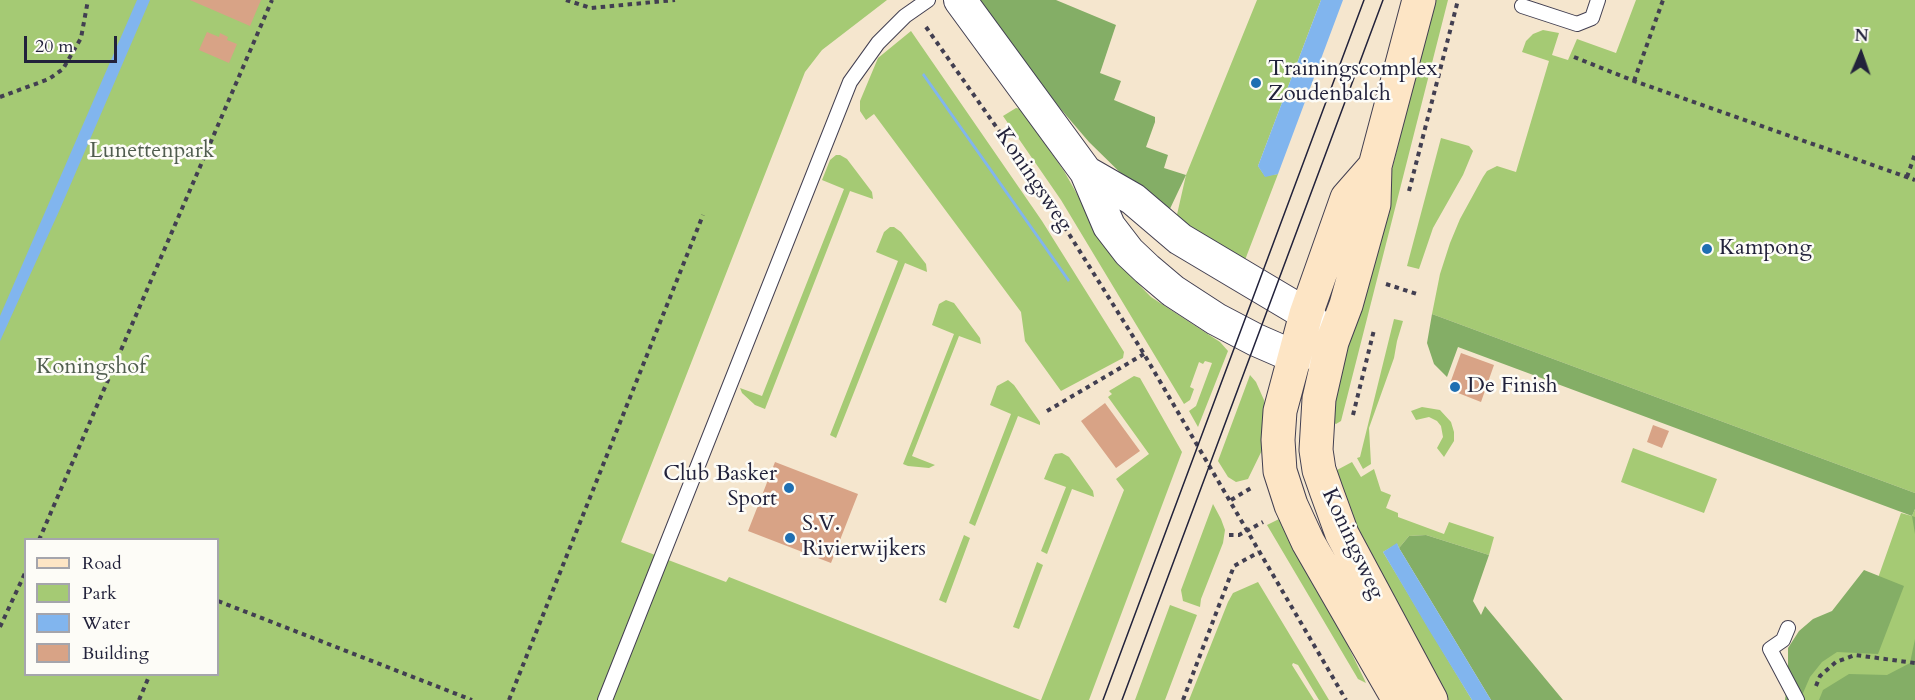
<!DOCTYPE html>
<html>
<head>
<meta charset="utf-8">
<style>
	body { margin:0 }
	#map { position:relative; width:1915px; height:700px; overflow:hidden; background:#f5e6ce; font-family:Cardo,serif }
	canvas { display:block }
	.legend { position:absolute; left:24px; top:538px; width:195px; height:138px; box-sizing:border-box; background:#fdfcf7; border:2px solid #a5a5ac; margin:0; padding:8px 10px; list-style:none; font-size:18px; color:#22223b }
	.legend li { display:flex; align-items:center; gap:12px; height:30px }
	.legend b { width:30px; border:2px solid #a5a5ac }
	.north { position:absolute; left:1831px; top:24px; width:60px; height:60px; -webkit-text-stroke:4px #fdfcf7; paint-order:stroke; rotate:2deg; font-size:16px; font-weight:700; line-height:24px; text-align:center; color:#22223b }
	.north::after { content:''; display:block; margin:auto; width:21px; height:27px; background:#22223b; clip-path:polygon(50% 0,100% 100%,50% 72%,0 100%) }
	.scale { position:absolute; left:24px; top:36px; width:93px; height:27px; box-sizing:border-box; border:3px solid #22223b; border-top:0; padding-left:8px; font-size:18px; line-height:21px; white-space:nowrap; color:#22223b; -webkit-text-stroke:4px #fdfcf7; paint-order:stroke }
</style>
</head>
<body>
<div id="map">
<canvas width="1915" height="700"></canvas>
<ul class="legend">
<li><b style="height:8px;background:#fde5c5"></b>Road</li>
<li><b style="height:16px;background:#a5ca74"></b>Park</li>
<li><b style="height:16px;background:#81b5ee"></b>Water</li>
<li><b style="height:16px;background:#d8a386"></b>Building</li>
</ul>
<div class="north">N</div>
<div class="scale">20 m</div>
</div>
<script>
const c = document.querySelector('canvas').getContext('2d');
c.lineJoin = 'round';
function fill(path, color) { c.fillStyle = color; c.fill(path, 'evenodd'); }
const shape = rows => new Path2D(rows.map(r => 'M' + r).join(''));
function strokePath(path, color, width, dash) { c.strokeStyle = color; c.lineWidth = width; c.lineCap = dash ? 'butt' : 'round'; c.setLineDash(dash || []); c.stroke(path); }
function label(font, color, halo, rows, align = 'center') {
  c.font = font + ' Cardo,serif'; c.lineWidth = 5; c.setLineDash([]); c.textBaseline = 'middle'; c.strokeStyle = halo; c.fillStyle = color; for (const [text, x, y, turn = 0] of rows) {
    c.save(); c.translate(x, y); c.rotate((+turn || 0) * Math.PI / 180); c.textAlign = isNaN(turn) ? turn : align; if (halo) c.strokeText(text, 0, 0); c.fillText(text, 0, 0); c.restore();
  }
}
fill(shape([
	[0,0,887,0,822,50,805,72,621,542,726,582,729,577,1040,700,0,700],
	[26,540,218,540,218,674,26,674],
	[1257,0,1321,0,1258,166,1265,176,1278,174,1245,260,1176,219,1186,175],
	[1435,0,1448,0,1341,421,1336,424,1334,423,1333,402],
	[1636,0,1915,0,1915,493,1432,314,1440,274,1450,243,1460,219,1483,177,1487,171,1497,166,1516,172,1549,61,1522,52,1526,41,1533,34,1543,30,1559,33,1552,55,1568,60,1577,39,1616,53],
	[911,31,1042,221,1124,352,1123,358,1061,391,1025,341,1021,312,874,114,866,120,860,111,860,101,878,58],
	[1016,108,1021,109,1064,171,1113,258,1151,297,1220,342,1228,351,1198,427,1189,411,1196,406,1212,363,1205,361,1203,364,1199,362,1190,387,1194,389,1190,400,1184,404,1061,200,1003,116],
	[1441,138,1469,146,1473,151,1463,175,1433,228,1419,269,1407,266],
	[836,155,840,155,847,159,872,192,873,199,850,191,765,409,755,405,742,393,740,388,762,396,844,189,822,180,830,160],
	[890,227,894,227,901,232,926,264,927,272,905,263,836,438,830,435,898,261,876,252,884,232],
	[946,300,954,303,980,338,981,344,959,336,912,456,935,465,929,468,908,466,903,464,954,334,932,325,939,304],
	[1394,319,1403,321,1397,341,1394,358,1369,428,1371,464,1363,469,1357,458,1360,457],
	[1250,375,1256,382,1264,400,1267,440,1248,479,1236,482,1228,477,1218,461],
	[1134,376,1140,378,1182,452,1089,700,1041,700,1124,490,1116,479,1149,454,1108,397,1112,394,1109,391],
	[1008,380,1014,385,1040,422,1040,425,1018,416,975,526,969,523,1011,414,990,405,997,386],
	[1422,407,1440,410,1451,422,1454,432,1454,441,1444,457,1437,448,1443,437,1441,426,1437,421,1429,417,1416,420,1411,411],
	[1633,448,1717,479,1704,513,1621,482],
	[1062,453,1069,457,1093,491,1094,497,1072,489,1047,554,1041,551,1066,487,1044,479,1053,457,1055,454],
	[1352,462,1361,477,1374,469,1381,491,1391,495,1386,508,1398,513,1398,517,1444,534,1449,522,1494,537,1489,555,1426,535,1409,536,1399,548,1397,544,1383,552,1472,700,1448,700,1348,514,1337,470],
	[1213,504,1221,519,1225,530,1223,543,1201,599,1200,607,1183,601,1181,590],
	[1915,509,1915,700,1795,700,1821,654,1856,640,1901,513,1912,516],
	[1285,516,1366,683,1358,679,1267,525],
	[964,535,970,538,946,603,939,600],
	[1037,562,1043,565,1019,629,1013,627],
	[1258,582,1302,655,1329,700,1319,700,1298,665,1293,663,1292,665,1314,700,1189,700,1228,602,1233,593],
	[1170,605,1197,615,1165,700,1135,700]
]), '#a5ca74');
fill(shape([
	[978,0,1056,0,1116,25,1100,73,1121,81,1114,100,1155,117,1155,122,1146,147,1168,155,1164,168,1186,175,1168,213,1140,192,1089,142,1059,107],
	[1432,314,1915,493,1915,509,1912,516,1915,517,1915,534,1912,516,1458,347,1447,377,1434,364,1427,343],
	[1426,535,1489,555,1473,601,1481,615,1485,606,1563,700,1491,700,1399,548,1409,536],
	[1864,570,1904,586,1878,654,1837,652,1822,662,1810,677,1800,700,1785,700,1788,677,1788,648,1799,631,1813,619,1832,611],
	[1915,639,1915,700,1819,700,1823,690,1849,674,1887,675,1910,663]
]), '#84ae66');
fill(shape([
	[137,0,150,0,60,209,0,341,0,316],
	[1321,0,1343,0,1278,174,1265,177,1258,166],
	[924,73,1070,280,1068,282,922,75],
	[1397,543,1399,548,1491,700,1472,700,1429,630,1383,552]
]), '#81b5ee');
fill(shape([
	[190,0,261,0,250,26],
	[207,32,219,37,220,33,228,37,227,40,237,44,229,63,199,50],
	[1461,353,1494,365,1481,402,1448,389],
	[1105,403,1140,451,1116,468,1081,421],
	[1653,425,1669,431,1662,448,1647,442],
	[775,462,858,494,831,563,748,531]
]), '#d8a386');
const service = shape([
	[1522,6,1577,24,1592,18,1598,0],
	[1788,628,1783,640,1770,649,1797,700],
	[605,700,850,82,878,43,905,16,928,0]
]);
const tertiary = shape([
	[960,0,1086,172,1109,226,1129,252,1147,269,1173,291,1216,319,1256,340,1295,357,1332,342,1306,314,1180,239,1133,199,1086,172]
]);
const secondary = shape([
	[1419,0,1375,166,1374,204,1346,305,1332,342,1319,399,1316,450,1319,470,1326,490,1342,534,1431,700],
	[1375,166,1347,198,1306,314,1280,411,1278,440,1280,471,1291,505,1308,542,1399,700]
]);
strokePath(service, '#423f51', 16);
strokePath(tertiary, '#423f51', 34);
strokePath(secondary, '#423f51', 35);
strokePath(shape([
	[566,0,591,8,675,0],
	[926,27,1049,202,1144,354,1346,700],
	[1574,57,1634,81,1915,180],
	[1634,81,1663,0],
	[0,97,49,79,63,69,81,38,88,0],
	[1907,177,1915,154],
	[1409,191,1458,0],
	[1386,284,1420,295],
	[1047,411,1144,354],
	[1353,415,1374,330],
	[1231,500,1251,488],
	[1229,535,1239,535,1263,522],
	[39,540,272,0],
	[218,601,472,700],
	[0,627,26,571],
	[1816,686,1820,676,1836,662,1855,655,1915,663],
	[139,700,150,674],
	[509,700,703,215],
	[1183,700,1234,566,1259,552]
]), '#423f51', 4, [4.5, 4.5]);
strokePath(service, '#fff', 14);
strokePath(tertiary, '#fff', 32);
strokePath(secondary, '#fde5c5', 33);
strokePath(shape([
	[1103,700,1364,0],
	[1122,700,1383,0]
]), '#22223b', 1.5);
for (const [x, y, r, color] of [
	[1256,83,6,"#1f6fb2"],
	[1707,249,6,"#1f6fb2"],
	[1455,387,6,"#1f6fb2"],
	[789,488,6,"#1f6fb2"],
	[790,538,6,"#1f6fb2"]
]) { const dot = new Path2D(); dot.arc(x, y, r, 0, 2 * Math.PI); c.fillStyle = color; c.fill(dot); strokePath(dot, '#fdfcf7', 2); }
label('22px', '#22223b', '#fdfcf7', [
	["Trainingscomplex",1268,70],
	["Zoudenbalch",1268,95],
	["Kampong",1719,249],
	["De Finish",1467,387],
	["Club Basker",777,475,"right"],
	["Sport",777,500,"right"],
	["S.V.",802,525],
	["Rivierwijkers",802,550]
], 'left');
label('22px', '#505d4f', '#fdfcf7', [
	["Lunettenpark",152,152],
	["Koningshof",91,368]
]);
label('22px', '#22223b', '#fdfcf7', [
	["Koningsweg",1033,180,56],
	["Koningsweg",1352,544,65]
]);
</script>
</body>
</html>
